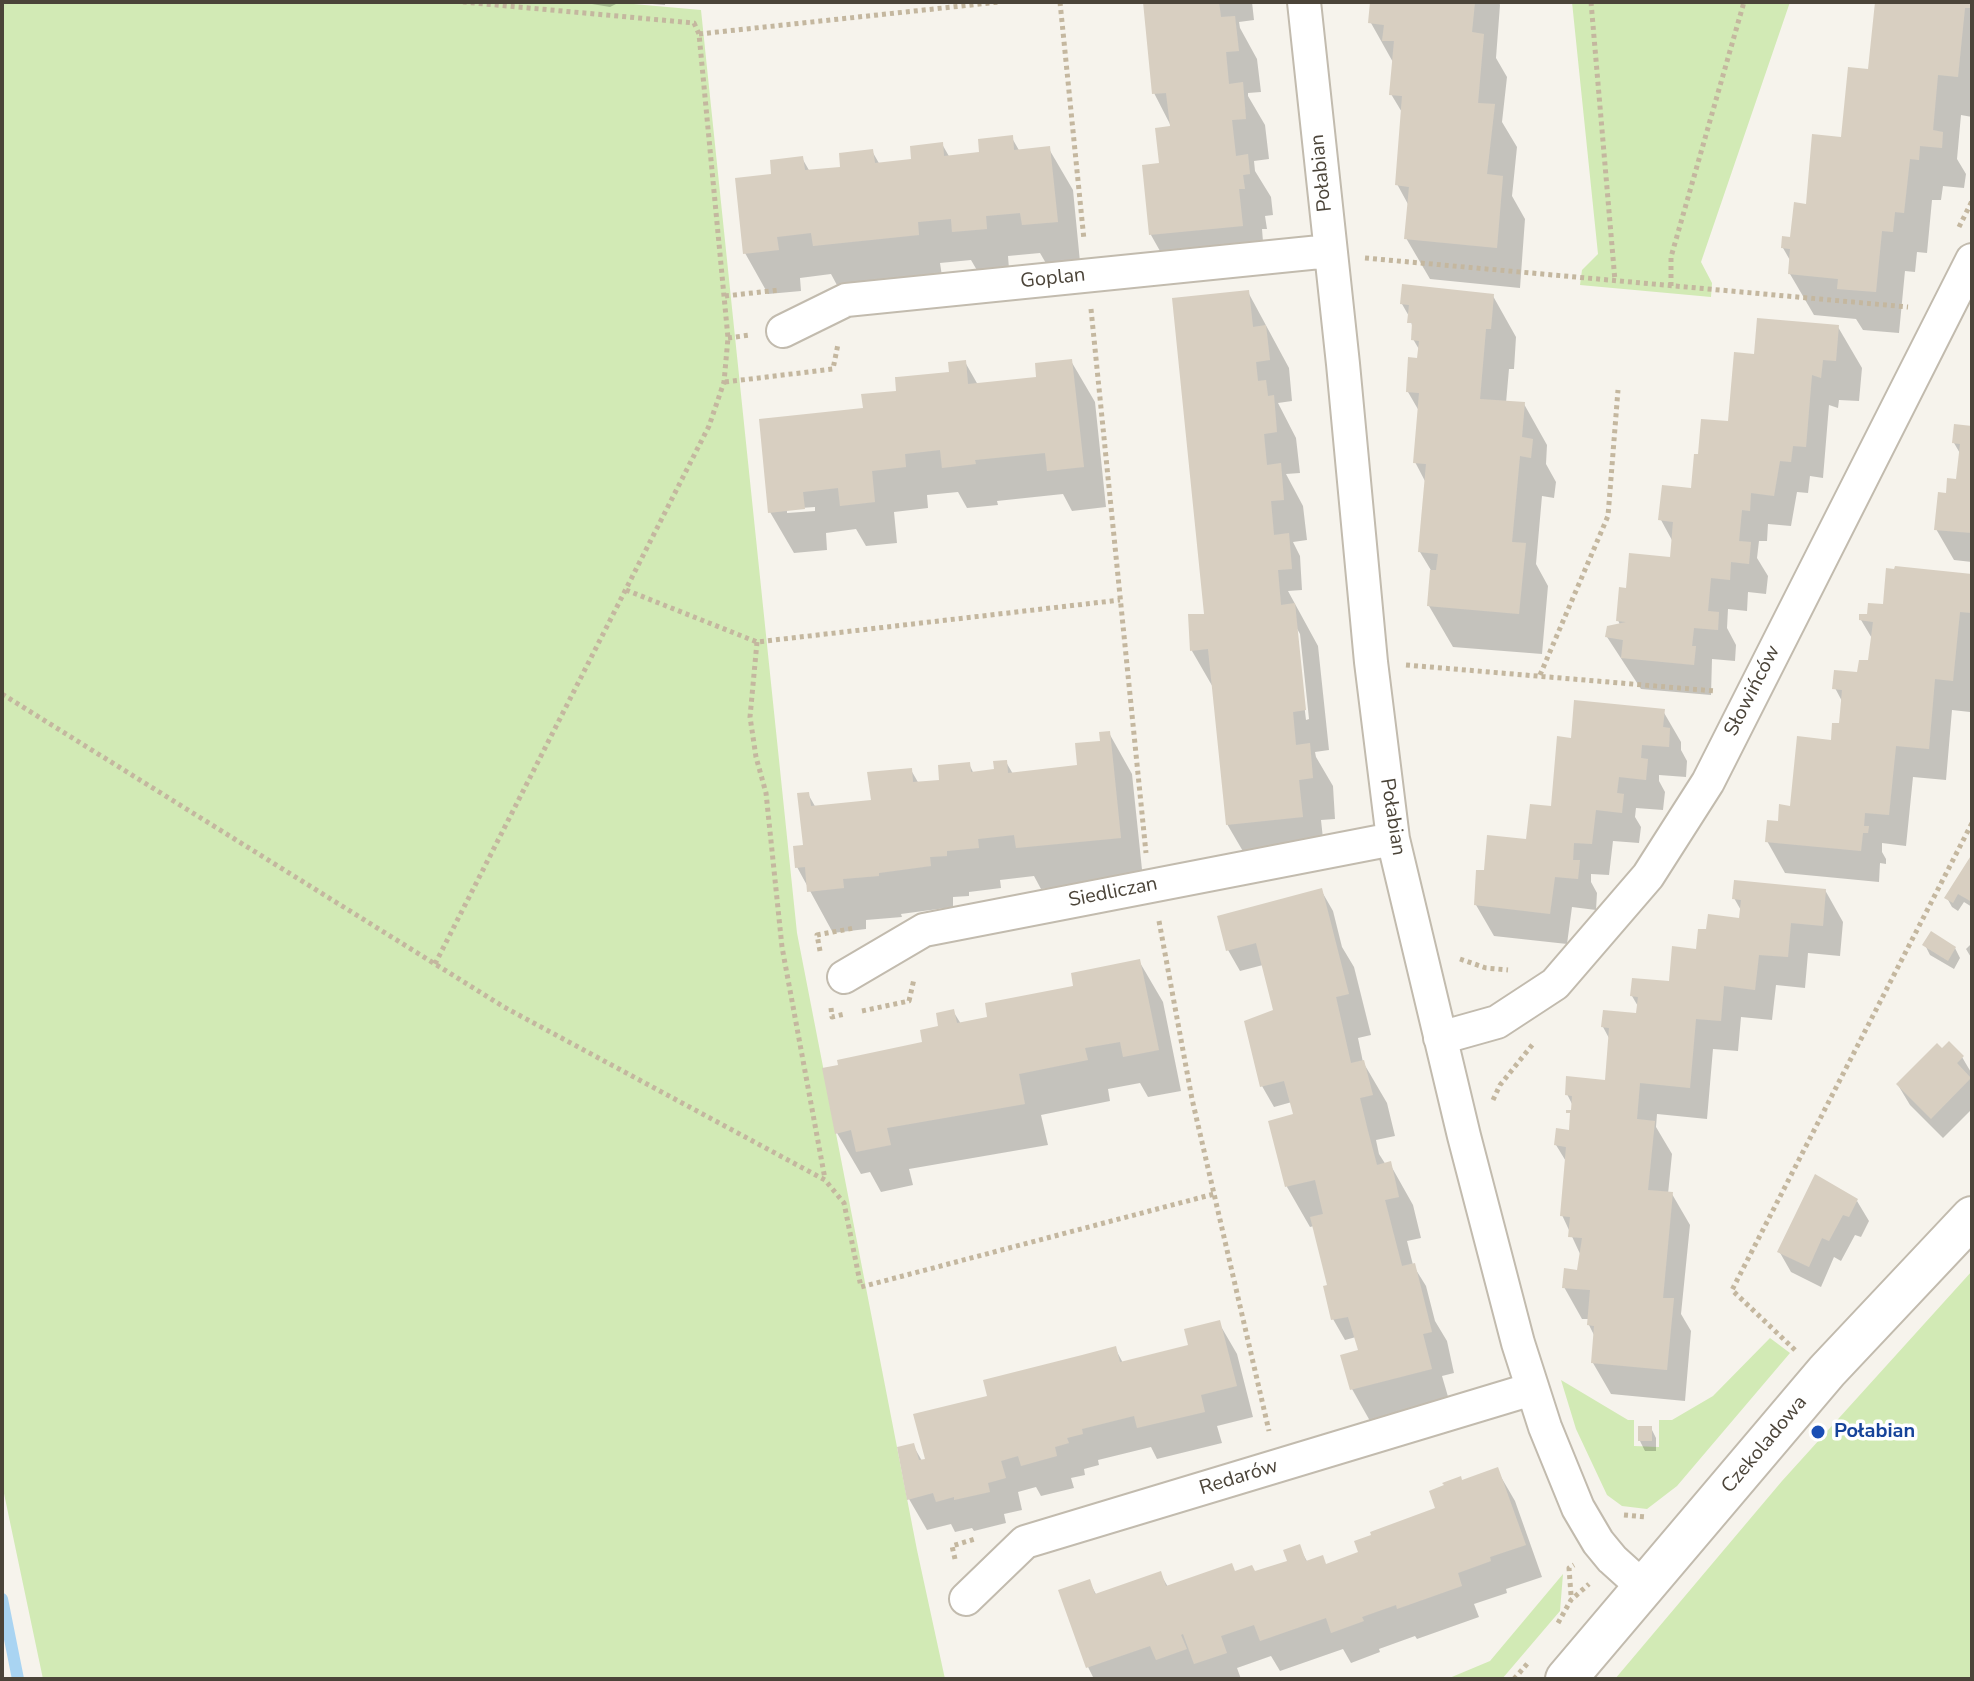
<!DOCTYPE html>
<html>
<head>
<meta charset="utf-8">
<style>
	body { margin:0 }
	#map { position:relative; width:1974px; height:1681px; overflow:hidden; background:#f6f3ec; font-family:"Nunito Sans",sans-serif }
	canvas { display:block }
	.frame { position:absolute; inset:0; border:4px solid #4b4439; pointer-events:none }
</style>
</head>
<body>
<div id="map">
<canvas width="1974" height="1681"></canvas>
<div class="frame"></div>
</div>
<script>
const c = document.querySelector('canvas').getContext('2d');
c.lineJoin = 'round';
function fill(path, color) { c.fillStyle = color; c.fill(path, 'evenodd'); }
const shape = rows => new Path2D(rows.map(r => 'M' + r).join(''));
function strokePath(path, color, width, dash) { c.strokeStyle = color; c.lineWidth = width; c.lineCap = dash ? 'butt' : 'round'; c.setLineDash(dash || []); c.stroke(path); }
function label(font, color, halo, rows, align = 'center') {
  c.font = font + ' "Nunito Sans",sans-serif'; c.lineWidth = 7; c.setLineDash([]); c.textBaseline = 'middle'; c.strokeStyle = halo; c.fillStyle = color; for (const [text, x, y, turn = 0] of rows) {
    c.save(); c.translate(x, y); c.rotate((+turn || 0) * Math.PI / 180); c.textAlign = isNaN(turn) ? turn : align; if (halo) c.strokeText(text, 0, 0); c.fillText(text, 0, 0); c.restore();
  }
}
fill(shape([
	[2,2,611,2,701,10,797,933,917,1550,945,1679,43,1679,2,1484],
	[1572,2,1790,2,1701,262,1712,283,1711,297,1580,285,1582,270,1598,254],
	[1972,1271,1972,1679,1615,1679,1782,1481],
	[1770,1338,1790,1353,1677,1486,1647,1509,1622,1506,1607,1495,1576,1429,1561,1380,1628,1420,1634,1420,1634,1446,1659,1447,1659,1420,1672,1420,1713,1396],
	[1563,1574,1560,1611,1502,1679,1447,1679,1490,1661]
]), '#d2eab5');
fill(shape([
	[580,2,620,2,610,7],
	[627,2,665,2,665,5],
	[1144,2,1252,2,1254,20,1239,22,1240,28,1257,59,1261,92,1248,93,1248,96,1265,125,1269,159,1254,161,1255,171,1271,197,1273,215,1265,216,1267,229,1262,229,1265,267,1174,276,1151,235,1161,165,1172,128,1154,93],
	[1373,2,1499,2,1500,5,1496,58,1507,77,1502,122,1517,147,1512,196,1525,219,1520,288,1430,279,1406,238,1409,206,1397,184,1403,114,1391,94,1394,64,1371,23],
	[1877,2,1972,2,1972,117,1961,115,1957,159,1966,174,1964,188,1943,186,1941,200,1932,200,1927,253,1917,252,1915,272,1905,271,1899,333,1863,330,1856,319,1814,315,1790,274,1791,262,1783,248,1792,239,1843,139,1870,71],
	[1012,138,1020,152,1049,149,1073,190,1080,262,1047,265,1040,253,1008,256,1009,269,978,272,971,260,940,263,942,276,838,287,831,274,800,278,801,291,768,294,745,253,773,176,802,158,810,172,842,168,872,151,880,165,913,161,942,144,950,158,981,154],
	[1248,292,1289,368,1292,401,1278,403,1296,438,1300,473,1286,474,1303,506,1307,540,1293,542,1300,556,1302,590,1288,591,1318,646,1329,750,1315,752,1316,757,1333,786,1335,819,1321,820,1325,857,1251,865,1227,824,1214,689,1192,651,1190,616,1206,616],
	[1295,625,1300,634,1309,719,1306,720],
	[1493,296,1516,337,1514,369,1509,369,1506,403,1524,404,1547,445,1546,464,1556,482,1554,498,1542,496,1536,564,1548,586,1542,654,1453,647,1429,606,1432,572,1420,552,1426,483,1415,462,1419,411,1408,392,1420,351,1413,339,1413,329,1410,318,1402,304],
	[1838,327,1862,368,1859,401,1839,400,1838,408,1829,405,1823,478,1810,476,1808,493,1797,492,1791,526,1768,524,1767,541,1759,541,1757,558,1768,576,1766,594,1748,592,1747,611,1728,609,1727,628,1736,645,1735,661,1712,659,1711,695,1641,689,1607,637,1620,625,1618,620,1628,590,1672,559,1673,542,1661,520,1693,490,1700,456,1729,423,1756,356],
	[1071,361,1095,402,1106,507,1072,511,1063,494,997,501,998,505,967,508,958,492,927,495,928,508,894,512,897,543,866,546,856,529,826,533,827,550,794,553,770,512,865,410,898,393,951,374,965,362,978,385,1039,378],
	[815,507,815,511,787,513,787,509],
	[1972,428,1972,562,1954,560,1936,529,1947,496,1958,481,1961,455,1954,443],
	[1972,576,1970,712,1952,710,1946,780,1913,777,1906,846,1882,843,1882,852,1886,859,1886,864,1880,863,1879,882,1785,873,1767,841,1792,808,1840,726,1843,703,1835,688,1859,674,1870,663,1873,640,1861,620,1885,606],
	[1663,711,1681,742,1681,750,1687,761,1686,777,1659,775,1659,781,1665,792,1663,810,1636,808,1635,817,1641,827,1639,843,1613,841,1609,875,1591,874,1591,882,1597,893,1596,910,1572,907,1567,944,1494,936,1476,905,1486,873,1528,841,1553,808,1572,740],
	[1109,733,1132,774,1143,879,1041,889,1034,876,1000,880,1001,888,969,892,969,896,953,897,953,907,901,914,902,917,866,920,866,929,833,933,797,867,805,847,808,794,816,808,873,802,911,770,919,784,941,781,969,764,974,774,996,771,1006,762,1013,774,1079,767],
	[1972,858,1972,907,1964,902,1958,911,1952,907,1947,898],
	[1321,890,1333,911,1342,947,1354,967,1371,1035,1358,1038,1363,1062,1387,1103,1395,1136,1376,1140,1379,1154,1386,1165,1390,1164,1413,1205,1421,1238,1407,1241,1413,1265,1426,1286,1435,1321,1447,1341,1454,1373,1442,1376,1449,1400,1370,1421,1352,1389,1361,1352,1356,1337,1345,1340,1333,1319,1330,1286,1314,1226,1310,1227,1287,1187,1296,1116,1292,1102,1274,1107,1262,1086,1275,1012,1263,965,1240,971,1228,950],
	[1825,890,1843,922,1840,956,1808,953,1805,988,1776,985,1772,1020,1741,1017,1738,1051,1713,1049,1707,1119,1657,1114,1656,1127,1672,1154,1668,1194,1672,1194,1690,1225,1681,1314,1691,1331,1685,1401,1611,1394,1593,1363,1595,1337,1589,1325,1589,1319,1582,1319,1564,1287,1579,1272,1581,1256,1562,1215,1567,1163,1556,1145,1570,1132,1573,1106,1567,1094,1606,1082,1610,1040,1603,1027,1638,1015,1639,1008,1632,996,1670,983,1698,951,1741,920,1742,912,1734,898],
	[1972,943,1972,959,1966,949],
	[1925,945,1955,948,1960,958,1954,969,1930,955],
	[1139,961,1163,1002,1181,1091,1148,1097,1140,1083,1108,1089,1110,1101,1041,1115,1048,1145,909,1169,913,1185,881,1192,870,1172,861,1174,837,1133,953,1011,961,1024,990,1018],
	[1942,1051,1962,1057,1972,1074,1972,1109,1943,1138,1910,1105,1898,1085],
	[1857,1201,1869,1221,1861,1237,1855,1235,1841,1261,1834,1257,1821,1287,1791,1272,1779,1251],
	[1219,1323,1237,1354,1253,1417,1217,1426,1222,1443,1157,1459,1151,1447,1098,1460,1099,1465,1084,1469,1085,1475,1071,1478,1074,1488,1041,1496,1036,1487,1018,1492,1022,1510,1004,1514,1006,1523,974,1531,972,1528,955,1532,951,1524,927,1530,909,1499,913,1445,922,1461,927,1460,989,1398,1115,1348,1123,1363,1190,1346],
	[1651,1428,1656,1438,1656,1451,1645,1451,1640,1441],
	[1497,1470,1515,1501,1542,1577,1506,1589,1507,1593,1474,1604,1479,1617,1417,1639,1415,1636,1379,1649,1380,1652,1351,1663,1343,1649,1280,1671,1271,1656,1237,1668,1241,1679,1169,1679,1167,1677,1161,1679,1094,1679,1088,1667,1089,1581,1097,1596,1160,1573,1168,1587,1236,1573,1255,1573,1289,1562,1299,1547,1308,1563,1326,1566,1360,1553,1437,1509,1462,1482]
]), '#0003');
strokePath(shape([
	[2,1599,18,1679]
]), '#a9d4f2', 12);
fill(shape([
	[1143,2,1219,2,1221,17,1235,16,1239,51,1226,52,1229,84,1243,82,1246,119,1232,120,1236,156,1248,154,1250,174,1243,175,1245,189,1239,189,1243,226,1149,235,1142,165,1159,163,1155,128,1170,126,1166,93,1152,94],
	[1370,2,1475,2,1472,32,1484,34,1478,103,1495,104,1487,174,1503,176,1497,248,1404,239,1409,187,1395,185,1402,96,1389,95,1394,41,1382,41,1384,25,1368,23],
	[1875,2,1972,2,1972,8,1965,8,1958,77,1938,75,1933,130,1943,132,1942,148,1920,146,1919,160,1910,159,1904,213,1895,212,1893,232,1882,231,1876,292,1837,289,1838,279,1788,274,1790,249,1781,248,1782,236,1790,237,1794,202,1806,204,1812,134,1841,137,1848,67,1868,69],
	[1013,135,1014,150,1050,146,1058,222,1022,225,1020,213,986,216,987,229,952,232,951,219,918,222,919,235,813,246,811,233,777,237,779,250,743,254,735,178,771,174,770,160,803,156,805,170,840,167,839,153,873,149,875,163,911,159,910,146,943,142,944,156,979,152,978,139],
	[1402,284,1494,294,1491,329,1486,329,1480,399,1525,402,1522,437,1533,439,1531,458,1520,456,1512,542,1526,543,1519,614,1427,606,1430,570,1436,570,1438,554,1418,552,1426,464,1413,463,1419,393,1406,392,1408,357,1417,358,1419,341,1411,340,1412,323,1407,323,1409,305,1400,304],
	[1249,290,1253,327,1266,325,1270,360,1256,362,1258,381,1266,380,1268,396,1274,395,1277,432,1264,434,1267,465,1281,463,1284,500,1271,501,1274,535,1289,533,1292,569,1278,570,1281,605,1295,603,1306,710,1293,712,1296,745,1310,743,1313,778,1299,780,1303,817,1226,825,1208,649,1190,651,1188,614,1204,614,1172,298],
	[1757,318,1839,325,1836,361,1823,360,1821,378,1812,375,1806,447,1793,446,1791,462,1780,461,1774,496,1751,493,1750,511,1742,510,1739,541,1751,542,1749,564,1731,562,1730,580,1711,578,1708,611,1719,612,1718,630,1694,628,1692,646,1696,646,1694,665,1621,658,1623,640,1605,637,1607,626,1626,622,1616,621,1619,587,1626,588,1629,553,1670,557,1673,522,1658,520,1662,485,1691,488,1694,454,1698,454,1701,419,1728,421,1734,352,1754,354],
	[1072,359,1084,467,1047,471,1045,453,975,460,976,464,942,468,940,450,905,454,906,467,872,471,875,502,840,506,838,488,803,492,805,509,768,513,759,419,863,408,861,394,896,391,895,377,897,377,949,372,948,362,966,360,968,384,1036,377,1035,363],
	[1954,424,1972,426,1972,533,1934,530,1938,492,1946,493,1947,478,1956,479,1960,444,1952,443],
	[1895,566,1972,574,1972,613,1960,612,1953,681,1935,679,1929,749,1896,746,1889,815,1865,813,1864,826,1869,826,1868,833,1863,833,1861,851,1765,842,1767,820,1778,821,1779,804,1790,806,1797,736,1831,740,1832,723,1839,723,1842,690,1832,689,1834,670,1857,672,1859,660,1868,660,1873,622,1859,620,1859,614,1867,614,1868,603,1883,604,1886,568,1894,569],
	[1574,700,1665,709,1663,727,1670,728,1669,747,1642,745,1641,758,1648,759,1646,780,1619,777,1617,793,1624,794,1622,813,1596,810,1592,844,1574,843,1573,860,1580,860,1578,879,1555,877,1550,914,1474,905,1476,870,1484,870,1487,835,1526,839,1530,804,1551,806,1557,736,1571,738],
	[1110,731,1121,838,1016,848,1014,835,978,839,979,848,947,851,947,856,930,857,931,866,879,873,879,876,843,879,844,888,807,892,805,867,795,868,793,846,803,845,797,793,809,792,811,806,871,800,867,772,912,768,913,782,939,780,938,765,970,762,971,772,994,769,993,761,1007,760,1008,773,1077,765,1075,743,1100,741,1099,732],
	[1972,854,1972,902,1958,894,1953,903,1944,898],
	[1734,880,1826,889,1823,926,1791,923,1788,957,1759,955,1755,990,1724,986,1721,1021,1696,1019,1690,1088,1640,1083,1637,1119,1655,1121,1648,1190,1673,1192,1663,1298,1674,1298,1667,1370,1591,1363,1594,1326,1587,1325,1590,1290,1562,1288,1564,1268,1577,1270,1582,1238,1568,1237,1570,1217,1560,1216,1566,1147,1554,1145,1556,1128,1569,1130,1570,1113,1566,1113,1566,1110,1571,1110,1572,1096,1565,1095,1566,1076,1605,1080,1609,1028,1601,1027,1603,1010,1636,1013,1638,997,1630,996,1632,978,1669,981,1672,946,1696,949,1698,929,1706,929,1708,914,1739,918,1741,900,1732,899],
	[1322,888,1349,994,1336,997,1351,1063,1364,1060,1373,1095,1360,1098,1368,1131,1377,1165,1391,1161,1399,1197,1385,1200,1402,1266,1415,1263,1432,1332,1423,1334,1432,1369,1350,1390,1340,1355,1358,1350,1348,1317,1331,1320,1323,1286,1327,1285,1310,1217,1323,1214,1315,1180,1285,1187,1268,1121,1293,1114,1284,1081,1260,1087,1244,1021,1273,1010,1256,943,1226,951,1217,916],
	[1931,931,1956,947,1948,961,1922,945],
	[1140,959,1159,1050,1123,1057,1120,1042,1085,1048,1088,1060,1019,1074,1025,1104,887,1128,891,1145,856,1152,851,1130,835,1134,822,1068,838,1065,837,1060,922,1042,920,1030,938,1026,936,1013,954,1009,957,1023,987,1017,985,1003,1073,986,1071,973],
	[1949,1041,1964,1056,1957,1063,1971,1078,1931,1119,1896,1084,1937,1043,1942,1048],
	[1815,1174,1858,1199,1849,1217,1843,1215,1829,1241,1822,1238,1809,1267,1777,1252],
	[1220,1320,1237,1386,1201,1395,1205,1412,1137,1428,1134,1416,1082,1429,1083,1434,1067,1438,1069,1443,1055,1447,1057,1456,1021,1466,1018,1456,1001,1461,1006,1478,988,1483,990,1492,954,1500,954,1497,936,1502,933,1493,907,1500,897,1447,914,1443,919,1460,925,1459,913,1414,987,1396,983,1380,1082,1355,1116,1346,1120,1362,1188,1345,1184,1329],
	[1638,1426,1652,1426,1652,1441,1638,1441],
	[1498,1467,1526,1545,1490,1557,1491,1561,1458,1573,1462,1586,1397,1609,1396,1605,1362,1617,1364,1621,1331,1633,1326,1618,1260,1641,1254,1625,1221,1636,1227,1653,1194,1664,1183,1634,1181,1635,1187,1649,1156,1660,1150,1646,1086,1668,1058,1590,1090,1579,1095,1594,1161,1571,1166,1586,1232,1563,1235,1571,1252,1565,1255,1571,1287,1561,1283,1550,1300,1544,1306,1561,1323,1555,1326,1564,1358,1552,1354,1541,1371,1535,1370,1532,1435,1508,1429,1491,1444,1485,1442,1483,1461,1476,1462,1480]
]), '#d8cfc1');
const minor = shape([
	[1304,2,1343,364,1371,662,1393,839,1464,1136,1518,1343,1545,1427,1578,1508,1598,1542,1612,1559,1643,1587],
	[783,331,846,300,1330,251],
	[844,977,924,930,1393,839],
	[1440,1038,1497,1022,1555,984,1648,876,1708,782,1972,260],
	[966,1599,1025,1542,1532,1389]
]);
const tertiary = shape([
	[1566,1679,1827,1371,1972,1217]
]);
strokePath(minor, '#c2bbae', 36);
strokePath(tertiary, '#c2bbae', 44);
strokePath(shape([
	[1060,2,1084,240],
	[1591,2,1615,281],
	[699,34,999,2],
	[1959,227,1972,201],
	[1365,258,1908,307],
	[1671,286,1671,257,1744,2],
	[725,296,779,290],
	[1091,309,1146,853],
	[728,338,750,335],
	[725,382,833,369,838,344],
	[626,590,757,642,1120,600],
	[757,642,750,717,756,757,766,793,782,947,825,1179],
	[1406,665,1715,691],
	[1540,675,1608,516,1618,390],
	[2,694,504,1007,825,1180,844,1203,861,1287,1214,1194],
	[1159,921,1192,1099,1269,1431],
	[820,951,817,935,854,928],
	[1460,959,1486,968,1508,970],
	[435,964,709,426,724,382,728,338,699,34,694,23,463,2],
	[831,1008,832,1017,845,1014],
	[862,1011,909,1001,914,979],
	[1493,1100,1500,1085,1533,1044],
	[1795,1350,1732,1290,1972,823],
	[1624,1515,1647,1517],
	[955,1559,952,1546,975,1539],
	[1571,1595,1569,1568,1574,1565],
	[1558,1623,1571,1600,1589,1584],
	[1514,1679,1528,1663]
]), '#c4b79f', 5, [4, 4]);
strokePath(minor, '#fff', 32);
strokePath(tertiary, '#fff', 40);
for (const [x, y, r, color] of [
	[1818,1432,8,"#1a4fb4"]
]) { const dot = new Path2D(); dot.arc(x, y, r, 0, 2 * Math.PI); c.fillStyle = color; c.fill(dot); strokePath(dot, '#fff', 3); }
label('20px', '#4b4439', '#fff', [
	["Połabian",1322,173,-96],
	["Goplan",1053,279,-6],
	["Słowińców",1753,691,-63],
	["Połabian",1392,817,81],
	["Siedliczan",1113,893,-11],
	["Czekoladowa",1765,1445,-50],
	["Redarów",1239,1478,-17]
]);
label('bold 20px', '#164399', '#fff', [
	["Połabian",1834,1432]
], 'left');
</script>
</body>
</html>
